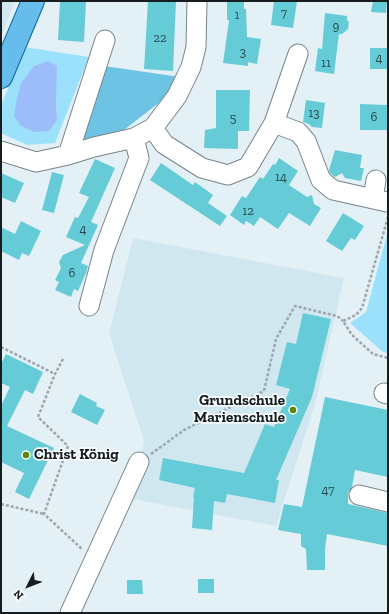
<!DOCTYPE html>
<html>
<head>
<meta charset="utf-8">
<style>
	body { margin:0 }
	#map { position:relative; width:389px; height:614px; overflow:hidden; background:#e3f0f6; font-family:"Zilla Slab",serif }
	canvas { display:block }
	.frame { position:absolute; inset:0; border:2px solid #171c1e; pointer-events:none }
	.north { position:absolute; left:8px; top:566px; width:40px; height:40px; -webkit-text-stroke:3px #f7fcfe; paint-order:stroke; rotate:228deg; font-size:11px; font-weight:700; line-height:16px; text-align:center; color:#171c1e }
	.north::after { content:''; display:block; margin:auto; width:14px; height:18px; background:#171c1e; clip-path:polygon(50% 0,100% 100%,50% 72%,0 100%) }
</style>
</head>
<body>
<div id="map">
<canvas width="389" height="614"></canvas>
<div class="frame"></div>
<div class="north">N</div>
</div>
<script>
const c = document.querySelector('canvas').getContext('2d');
c.lineJoin = 'round';
function fill(path, color) { c.fillStyle = color; c.fill(path, 'evenodd'); }
const shape = rows => new Path2D(rows.map(r => 'M' + r).join(''));
function strokePath(path, color, width, dash) { c.strokeStyle = color; c.lineWidth = width; c.lineCap = dash ? 'butt' : 'round'; c.setLineDash(dash || []); c.stroke(path); }
function label(font, color, halo, rows, align = 'center') {
  c.font = font + ' "Zilla Slab",serif'; c.lineWidth = 3.5; c.setLineDash([]); c.textBaseline = 'middle'; c.strokeStyle = halo; c.fillStyle = color; for (const [text, x, y, turn = 0] of rows) {
    c.save(); c.translate(x, y); c.rotate((+turn || 0) * Math.PI / 180); c.textAlign = isNaN(turn) ? turn : align; if (halo) c.strokeText(text, 0, 0); c.fillText(text, 0, 0); c.restore();
  }
}
fill(shape([
	[1,1,15,1,1,37],
	[133,238,344,278,315,404,276,526,133,499,144,441,109,333]
]), '#d1e7f0');
fill(shape([
	[24,47,89,57,55,143,27,145,1,133,1,106],
	[56,98,57,120,14,116],
	[388,231,388,353,383,352,350,323,366,312]
]), '#9be1fc');
fill(shape([
	[97,65,180,77,160,102,116,136,69,143]
]), '#6cc3e4');
fill(shape([
	[48,61,57,66,56,98,57,120,49,131,34,132,20,125,14,116,16,103,21,83,34,66]
]), '#9cbcfa');
fill(shape([
	[60,1,86,1,84,42,58,40],
	[148,1,176,1,173,71,144,69],
	[227,1,244,1,244,9,246,9,247,37,261,39,257,64,248,62,248,66,223,63,229,20,227,20],
	[274,1,297,1,293,28,271,25],
	[373,1,387,1,386,13,371,12],
	[325,13,347,16,347,20,349,22,348,29,342,34,339,34,334,74,315,71,318,48,322,49],
	[370,48,388,48,388,69,370,69],
	[216,90,250,90,249,131,238,131,238,149,204,148,205,130,216,128],
	[306,100,325,103,322,128,312,127,309,124,303,122],
	[360,104,388,105,388,130,360,130],
	[335,150,362,155,360,168,364,168,361,181,345,178,342,173,335,177,330,173,329,170],
	[279,158,298,171,289,185,307,197,312,195,314,204,321,208,310,226,289,213,278,229,260,217,254,226,246,221,244,225,230,215,242,196,246,198,260,177,263,179,273,164,275,165],
	[95,159,115,168,91,222,98,225,81,263,88,266,86,273,78,291,74,289,71,297,55,290,59,282,55,280,61,268,59,262,63,255,85,245,66,237,75,217,78,218,89,197,79,193],
	[161,163,193,185,195,182,213,195,208,203,227,216,220,226,150,180],
	[52,172,64,175,54,213,42,210],
	[1,173,24,183,15,203,1,197],
	[343,213,364,226,355,240,351,238,342,251,326,241],
	[21,221,41,231,29,256,22,253,19,260,1,251,1,227,15,234],
	[303,313,331,319,312,397,276,480,279,480,275,503,227,494,225,503,214,501,212,530,192,528,194,497,193,497,195,488,159,480,163,458,244,473,265,424,274,427,290,389,276,385,287,342,296,344],
	[6,354,43,372,33,394,25,390,7,426,54,448,29,499,15,492,24,473,1,462,1,406,10,387,1,383,1,364],
	[80,394,97,403,96,406,105,410,97,425,71,412],
	[325,397,388,410,388,477,355,470,352,487,348,493,348,504,388,513,388,546,327,534,325,549,325,570,307,570,306,549,301,546,301,534,278,530,284,504,302,507],
	[198,579,214,579,214,593,198,593],
	[127,580,142,580,143,594,127,594]
]), '#65ccd7');
const minor = shape([
	[274,123,298,132,306,141,321,180,333,190,387,202],
	[153,128,164,144,202,168,228,175,248,167,274,123,298,54],
	[1,151,36,162,68,155,94,147,134,138,153,128,177,96,191,67,196,47,197,1],
	[68,155,105,40],
	[373,199,376,180],
	[89,306,104,250,139,158,134,138],
	[384,393,388,394],
	[359,495,388,502],
	[70,613,139,462]
]);
const major = shape([
	[1,77,33,1]
]);
strokePath(minor, '#788489', 21);
strokePath(major, '#08679b', 24);
strokePath(shape([
	[388,217,362,308,356,315,343,321,352,335,373,354,388,358],
	[1,347,55,374],
	[63,359,55,374,38,417,68,446,44,514,82,549],
	[151,454,184,430,264,391,276,339,295,306,337,316,343,321],
	[1,504,44,514]
]), '#9ca6ab', 2.5, [3, 2]);
strokePath(minor, '#fff', 19);
strokePath(major, '#66bceb', 22);
for (const [x, y, r, color] of [
	[293,410,4,"#608505"],
	[26,455,4,"#608505"]
]) { const dot = new Path2D(); dot.arc(x, y, r, 0, 2 * Math.PI); c.fillStyle = color; c.fill(dot); strokePath(dot, '#f7fcfe', 1.5); }
label('13px', '#2a484c', null, [
	["7",284,13],
	["1",237,15],
	["9",336,26],
	["22",160,38],
	["3",243,52],
	["4",379,58],
	["11",326,63],
	["13",314,113],
	["6",374,117],
	["5",233,118],
	["14",281,177],
	["12",248,211],
	["4",83,229],
	["6",72,273],
	["47",328,490]
]);
label('bold 15px', '#171c1e', '#f7fcfe', [
	["Grundschule",285,401],
	["Marienschule",285,418],
	["Christ König",34,455,"left"]
], 'right');
</script>
</body>
</html>
